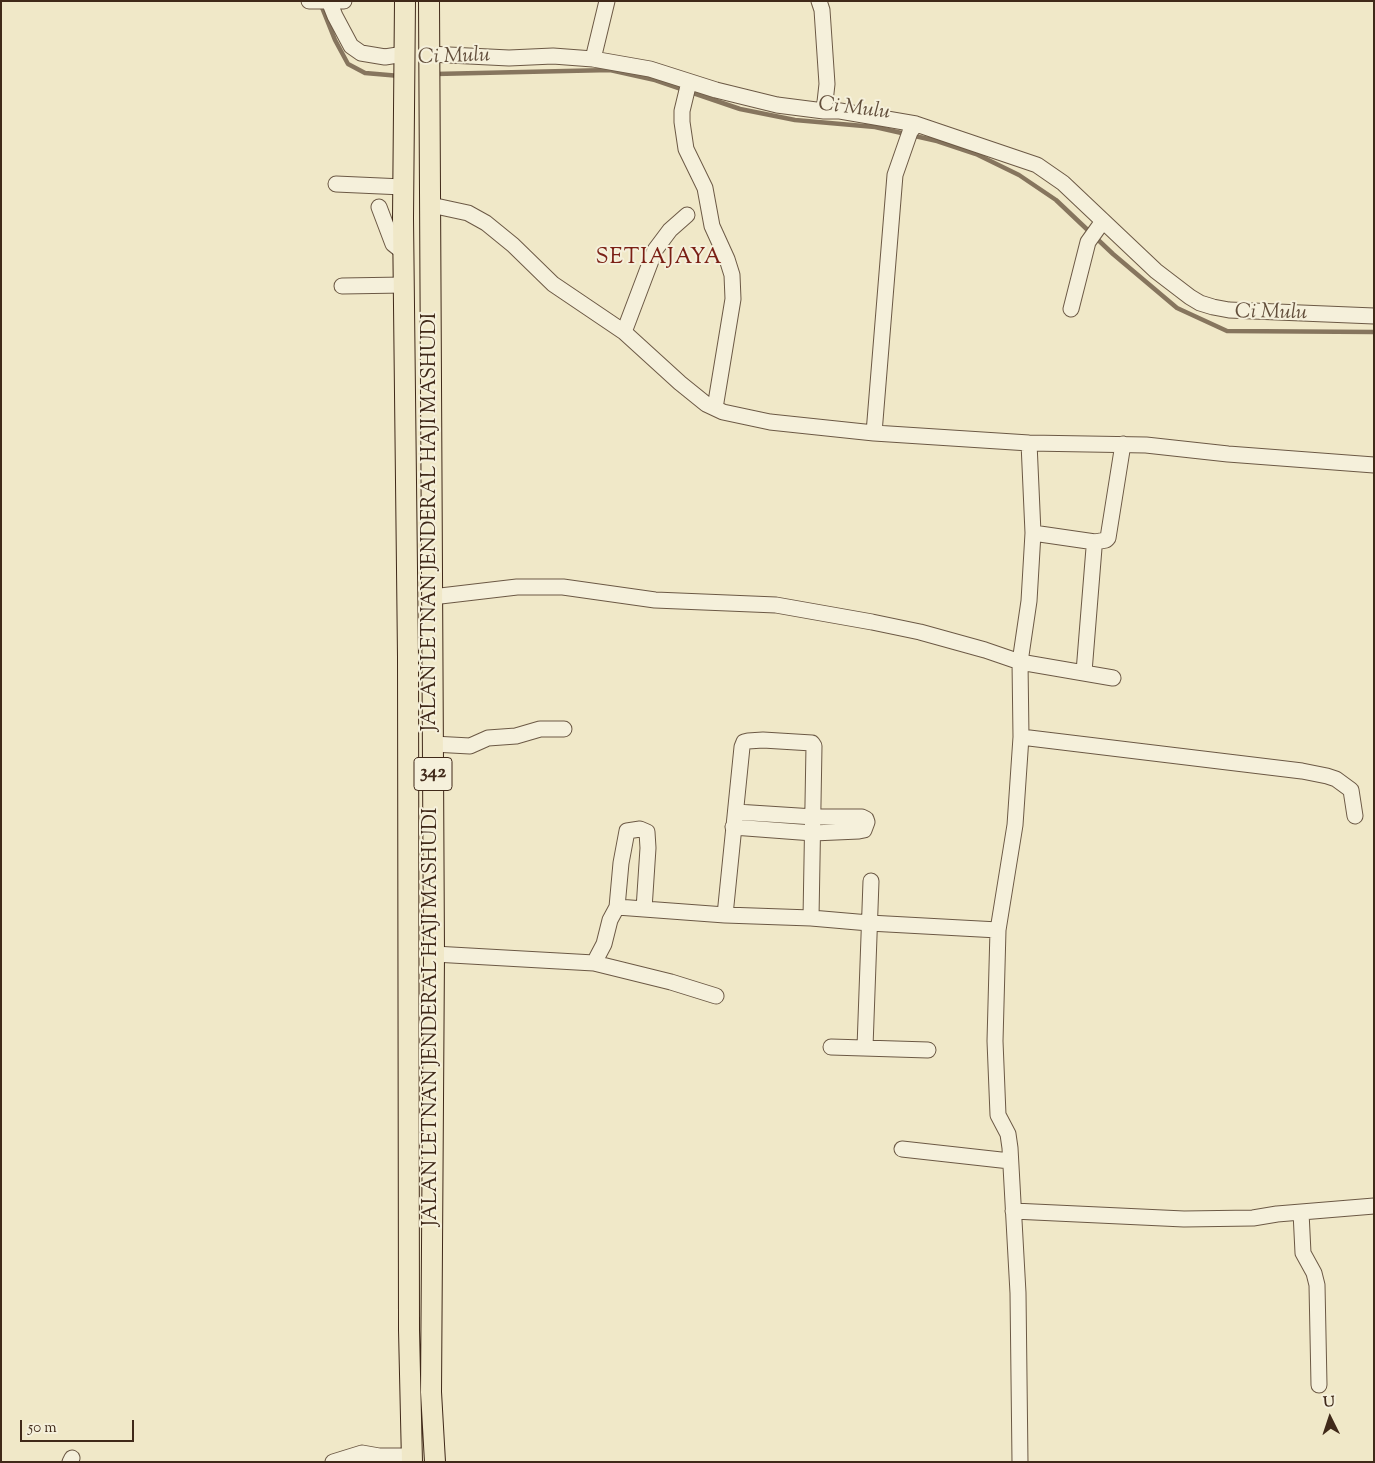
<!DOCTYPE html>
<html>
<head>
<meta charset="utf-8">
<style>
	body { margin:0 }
	#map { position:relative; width:1375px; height:1463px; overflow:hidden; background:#f0e8c8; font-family:"Sorts Mill Goudy",serif }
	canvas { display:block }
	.frame { position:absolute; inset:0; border:2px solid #402919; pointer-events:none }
	.north { position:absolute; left:1305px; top:1393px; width:50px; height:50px; -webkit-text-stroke:4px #f5f0db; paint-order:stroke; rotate:356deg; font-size:14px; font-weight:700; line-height:20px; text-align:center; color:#402919 }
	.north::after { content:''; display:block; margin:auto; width:18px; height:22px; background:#402919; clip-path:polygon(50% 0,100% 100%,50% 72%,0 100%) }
	.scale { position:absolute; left:20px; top:1420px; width:114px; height:22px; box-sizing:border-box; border:2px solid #402919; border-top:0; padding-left:6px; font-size:15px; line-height:18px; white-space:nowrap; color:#402919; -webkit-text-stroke:4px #f5f0db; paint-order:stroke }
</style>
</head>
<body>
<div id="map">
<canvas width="1375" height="1463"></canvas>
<div class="frame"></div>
<div class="north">U</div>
<div class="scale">50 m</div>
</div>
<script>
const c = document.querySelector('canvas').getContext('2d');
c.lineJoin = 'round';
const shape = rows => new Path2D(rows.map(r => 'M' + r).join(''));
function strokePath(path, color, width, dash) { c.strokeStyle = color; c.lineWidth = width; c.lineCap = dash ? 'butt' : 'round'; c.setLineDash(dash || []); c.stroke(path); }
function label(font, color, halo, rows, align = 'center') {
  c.font = font + ' "Sorts Mill Goudy",serif'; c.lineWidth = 4; c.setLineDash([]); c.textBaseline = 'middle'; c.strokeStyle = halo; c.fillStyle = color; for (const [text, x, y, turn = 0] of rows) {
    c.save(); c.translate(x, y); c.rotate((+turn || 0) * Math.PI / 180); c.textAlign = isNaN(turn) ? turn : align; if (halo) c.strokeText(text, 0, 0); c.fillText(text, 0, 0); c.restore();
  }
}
strokePath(shape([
	[321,5,335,40,348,64,365,73,400,76],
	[435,74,610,70,655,80,740,109,795,120,875,127,937,141,976,154,1019,175,1056,200,1113,254,1177,308,1227,331,1374,332]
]), '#86755e', 4.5);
const minor = shape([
	[309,1,344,1],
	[329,1,335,16,351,46,361,53,385,57,404,54],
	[819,1,822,10,827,84,824,111],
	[429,54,509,58,553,56,593,59,650,69,716,90,777,105,824,111,840,111,916,124,1037,165,1063,183,1156,271,1190,297,1200,303,1213,307,1229,310,1374,316],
	[593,59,607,1],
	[689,82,682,111,682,122,686,149,705,188,712,226,727,259,732,275,733,299,715,408],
	[336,184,403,187],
	[431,205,468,213,486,223,513,245,553,284,624,332,680,383,706,404,723,412,770,422,874,433,1029,443,1146,445,1228,454,1374,465],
	[379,207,393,244,398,248,403,249],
	[342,286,404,285],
	[1071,309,1088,242,1103,221],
	[624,332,655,250,670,230,687,215],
	[874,433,895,175,910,132,916,124],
	[1033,533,1095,542],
	[432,597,517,587,563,587,655,600,776,605,872,622,920,632,985,650,1020,662,1113,678],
	[1084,672,1094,548,1095,542,1106,540,1108,538,1123,444],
	[1021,737,1302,771,1327,776,1336,779,1351,790,1355,816],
	[433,744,470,746,488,738,516,736,540,729,564,729],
	[733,827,813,833,859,831,864,830,867,822,866,819,862,817,814,817,736,812],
	[617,907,725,915,811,918,869,923,998,930],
	[725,915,742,747,744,742,748,741,763,740,812,743,814,746,811,918],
	[434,954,594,963,604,944,610,920,617,907,621,863,627,831,640,829,647,832,648,848,644,909],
	[594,963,671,982,716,996],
	[831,1047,928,1050],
	[865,1047,871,881],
	[902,1149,1010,1161],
	[1013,1211,1184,1219,1253,1218,1277,1214,1374,1206],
	[1301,1212,1303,1253,1314,1273,1317,1285,1319,1385],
	[70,1462,72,1458],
	[333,1462,362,1453,379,1456,412,1456],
	[1020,1462,1018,1293,1010,1148,1008,1134,998,1115,995,1041,998,930,1015,825,1021,737,1020,662,1029,601,1033,533,1029,443]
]);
const major = shape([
	[405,1,403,218,408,657,409,1330,412,1462],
	[429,1,434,954,431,1392,435,1462]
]);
strokePath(minor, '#6c5945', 17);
strokePath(major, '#402919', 22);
strokePath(minor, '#f5f0db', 15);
strokePath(major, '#f0e8c8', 20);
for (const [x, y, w] of [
	[433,774,38]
]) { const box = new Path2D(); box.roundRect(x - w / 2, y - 16.5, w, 33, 4); c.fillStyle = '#f5f0db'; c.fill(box); strokePath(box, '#402919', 1); }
label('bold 19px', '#402919', null, [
	["342",433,774]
]);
label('20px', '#402919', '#f5f0db', [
	["JALAN LETNAN JENDERAL HAJI MASHUDI",432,522,-90],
	["JALAN LETNAN JENDERAL HAJI MASHUDI",433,1017,-90]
]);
label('italic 21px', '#634f3c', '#f5f0db', [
	["Ci Mulu",454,58,-2],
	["Ci Mulu",854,110,7],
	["Ci Mulu",1271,314,1]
]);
c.letterSpacing = '1px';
label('22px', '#7a1f14', '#f5f0db', [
	["SETIAJAYA",659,259]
]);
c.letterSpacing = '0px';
</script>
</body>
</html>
